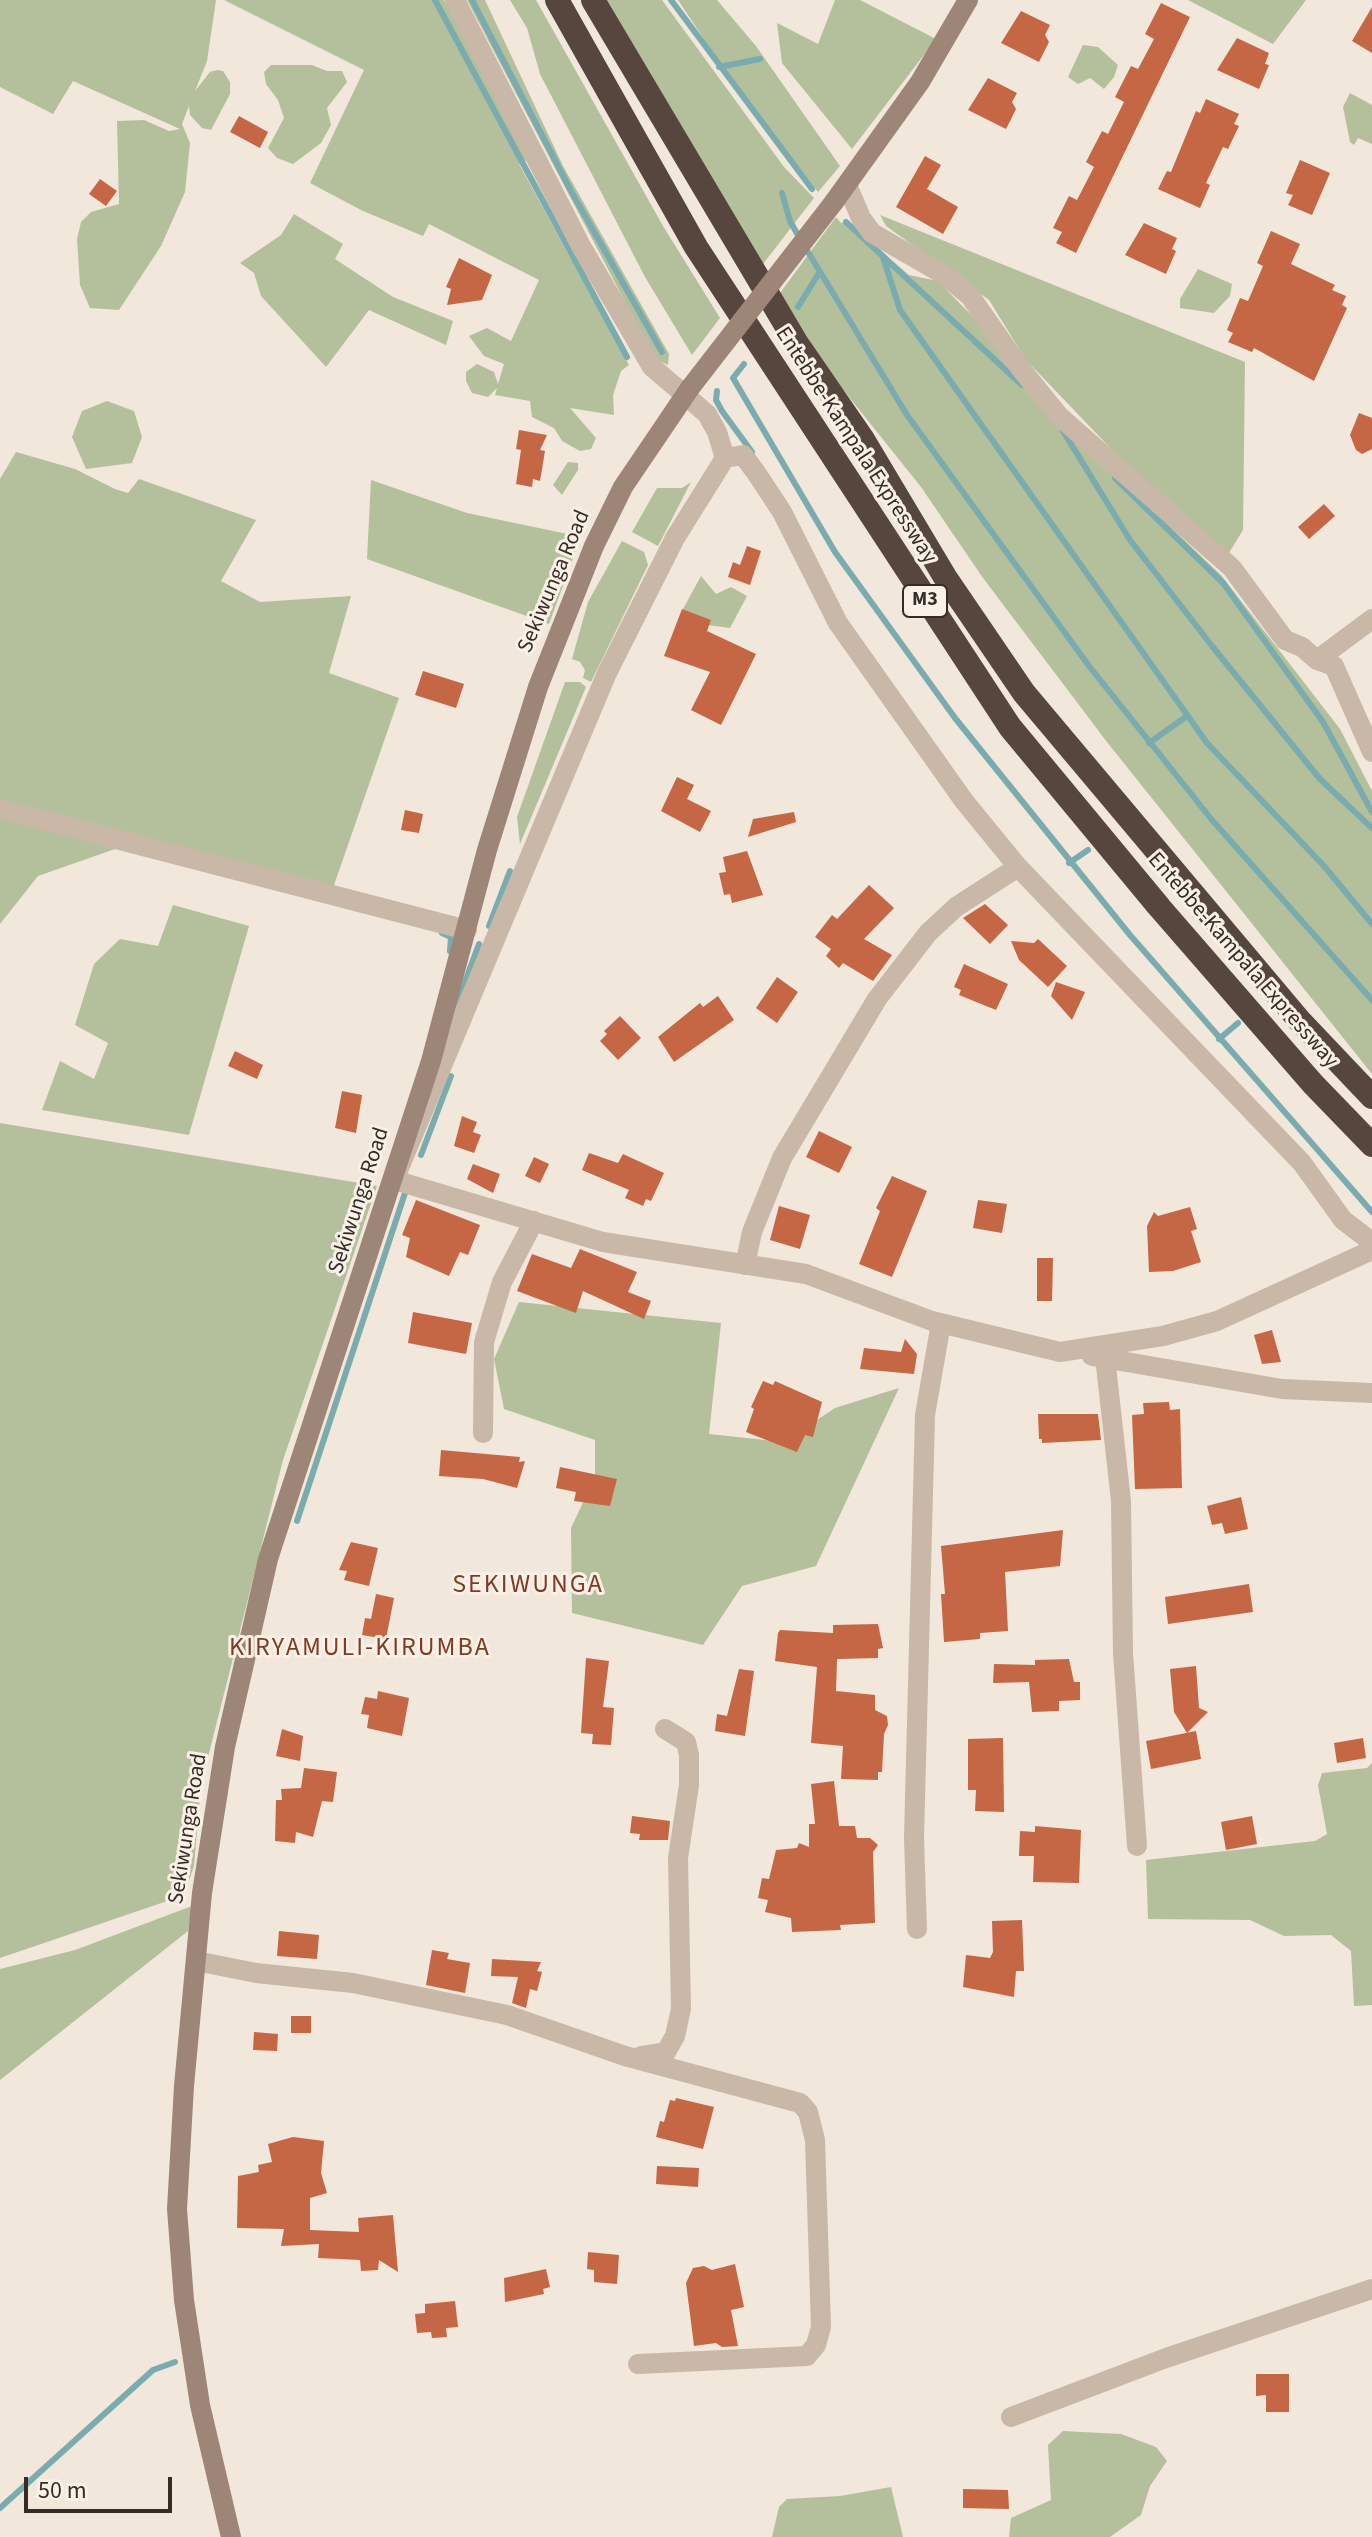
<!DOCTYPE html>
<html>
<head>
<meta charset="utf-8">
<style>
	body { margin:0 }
	#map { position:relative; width:1372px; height:2537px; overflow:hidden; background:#f1e7db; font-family:"Source Sans 3",sans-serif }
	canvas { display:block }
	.scale { position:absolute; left:24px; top:2477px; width:148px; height:36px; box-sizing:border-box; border:4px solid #362c27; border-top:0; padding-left:10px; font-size:24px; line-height:28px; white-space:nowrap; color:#362c27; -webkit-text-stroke:6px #f9f1e7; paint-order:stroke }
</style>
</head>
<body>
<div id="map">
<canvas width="1372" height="2537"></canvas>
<div class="scale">50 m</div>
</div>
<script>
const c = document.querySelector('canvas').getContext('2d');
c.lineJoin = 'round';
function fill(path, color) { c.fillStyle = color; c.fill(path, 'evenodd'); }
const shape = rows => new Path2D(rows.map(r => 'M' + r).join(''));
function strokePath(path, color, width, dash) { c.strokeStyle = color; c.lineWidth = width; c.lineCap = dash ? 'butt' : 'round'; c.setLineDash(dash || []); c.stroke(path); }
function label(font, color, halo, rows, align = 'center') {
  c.font = font + ' "Source Sans 3",sans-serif'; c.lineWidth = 6; c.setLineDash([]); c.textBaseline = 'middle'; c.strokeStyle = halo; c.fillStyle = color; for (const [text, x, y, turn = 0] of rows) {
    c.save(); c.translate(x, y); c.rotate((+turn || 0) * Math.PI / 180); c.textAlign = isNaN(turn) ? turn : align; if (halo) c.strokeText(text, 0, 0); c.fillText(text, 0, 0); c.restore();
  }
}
fill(shape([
	[0,0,216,0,207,61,195,91,210,72,217,70,223,71,230,82,230,94,211,130,202,128,190,115,189,106,182,124,190,143,185,192,161,246,119,310,90,308,80,285,77,239,81,222,91,212,119,204,117,121,144,120,169,131,180,129,73,81,53,114,0,87],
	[224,0,444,0,527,160,519,164,629,365,621,371,613,395,614,415,570,408,596,438,591,449,580,451,562,441,554,428,532,417,530,401,495,395,497,388,488,397,472,393,466,381,466,372,477,364,494,372,498,384,504,364,484,356,469,336,487,328,511,341,539,280,429,224,423,236,363,211,310,183,364,70],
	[467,0,485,0,563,166,669,354,668,365,655,359],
	[510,0,536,0,663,226,720,318,692,355,645,277,540,74,527,28],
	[607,0,662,0,784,167,814,198,763,264],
	[678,0,717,0,756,46,840,166,818,192,727,74],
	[835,0,860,0,936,39,852,149,782,63,777,23,818,44],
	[1188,0,1306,0,1273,44],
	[1083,45,1098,47,1118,65,1114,77,1104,89,1090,78,1078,84,1068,77],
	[271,65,312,65,327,71,342,71,347,82,327,108,331,125,321,143,293,164,277,158,268,148,284,118,278,100,266,84,264,72],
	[1350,93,1372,105,1372,144,1358,138,1354,145,1350,142,1343,107],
	[294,214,343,244,335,259,393,297,453,321,446,345,369,310,326,367,261,296,254,273,240,263,281,235],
	[880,215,1245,362,1243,530,1224,561,1185,526,1026,360,989,300,886,226],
	[836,217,841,223,846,222,909,275,938,281,978,322,1015,379,1221,575,1340,729,1372,791,1372,1074,1107,742,983,578,921,487,829,372,780,293],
	[1198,269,1232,284,1230,296,1214,313,1180,308,1180,299],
	[107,401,134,411,142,437,132,463,86,469,72,437,82,411],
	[16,452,75,469,115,489,128,493,139,479,256,520,221,581,260,602,351,596,329,673,399,698,333,888,0,801,0,479],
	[568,462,578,463,578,470,562,495,553,485],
	[371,480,467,513,577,536,579,542,549,624,367,559],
	[691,482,658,546,632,532,657,488,682,488],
	[622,541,644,552,648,565,591,682,583,678,585,670,580,662,572,659,588,602],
	[701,576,716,594,731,587,747,596,730,628,700,624,683,609],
	[565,682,580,682,586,687,520,844,517,817],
	[0,816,118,848,38,876,0,924],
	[173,905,249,926,189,1135,42,1110,60,1061,94,1079,108,1043,75,1025,94,964,120,939,158,946],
	[0,1123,377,1186,283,1460,201,1785,194,1866,185,1892,176,1898,0,1958],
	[519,1302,721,1323,709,1434,784,1442,835,1408,899,1388,816,1566,742,1586,703,1645,572,1613,571,1528,595,1477,595,1440,504,1409,494,1359],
	[1372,1763,1372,2005,1354,2006,1351,1951,1331,1935,1284,1936,1250,1920,1148,1919,1146,1860,1315,1841,1327,1834,1318,1785,1322,1773,1367,1768],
	[192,1906,188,1931,0,2080,0,1969,75,1950],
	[1063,2431,1121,2434,1156,2447,1167,2461,1150,2486,1141,2515,1110,2537,1009,2537,1011,2518,1051,2500,1048,2445],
	[891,2487,903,2537,772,2537,779,2507,787,2499,840,2496]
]), '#b3c09b');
strokePath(shape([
	[435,0,627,357],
	[472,0,571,191,662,352],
	[671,0,812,189],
	[719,67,760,59],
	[782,193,790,221,799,237],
	[846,222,1022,385],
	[805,247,907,415,1089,666,1212,820,1372,1000],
	[883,257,900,310,1207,743,1324,866,1372,924],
	[798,307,819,273],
	[744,364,733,378,835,552,955,718,1130,935,1372,1212],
	[717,391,716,400,722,411,752,452],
	[1063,431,1130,540,1212,646,1320,779,1372,828],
	[1115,478,1223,583,1323,722,1372,812],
	[1149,743,1187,716],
	[1069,863,1088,850],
	[489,926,510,871],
	[442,933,451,937,450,951],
	[454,1012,479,944],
	[1219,1039,1238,1023],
	[421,1155,451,1076],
	[297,1521,405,1193],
	[0,2508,153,2370,175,2362]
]), '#7aabae', 6);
fill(shape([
	[1161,3,1190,17,1076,253,1056,243,1062,232,1053,228,1069,196,1077,200,1094,167,1086,162,1102,131,1108,134,1124,102,1115,97,1131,66,1138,69,1154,39,1145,34],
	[1372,7,1372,53,1352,41],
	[1021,11,1050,25,1045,35,1049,42,1039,62,1001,43],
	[1237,38,1269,53,1265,64,1269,65,1259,89,1217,70],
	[988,78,1017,93,1012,102,1016,109,1006,129,968,110],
	[1206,99,1239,114,1234,124,1239,126,1228,149,1223,147,1206,183,1210,185,1200,208,1158,189,1167,171,1171,172,1196,111,1200,113],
	[239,116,268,132,260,148,230,132],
	[925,156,941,165,927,189,958,207,943,234,896,207],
	[1300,160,1330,173,1312,215,1288,205,1293,195,1286,193],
	[100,179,117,191,106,206,89,194],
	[1144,223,1177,238,1172,249,1176,251,1166,274,1125,255],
	[1271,231,1300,244,1291,264,1335,285,1332,290,1346,296,1342,305,1347,308,1314,381,1254,348,1252,352,1228,342,1233,333,1227,330,1240,298,1248,301,1263,266,1257,263],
	[459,258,492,275,482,300,447,305,451,289,446,287],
	[1359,413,1372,418,1372,449,1362,454,1356,450,1350,435],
	[519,430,547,435,540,450,545,451,540,481,533,479,532,487,516,484,521,450,516,449],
	[1324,504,1335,516,1309,539,1298,527],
	[747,546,761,551,750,585,728,577,733,562,740,565],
	[682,609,711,620,707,631,756,654,721,725,691,710,710,672,664,656],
	[423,671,464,684,456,708,415,695],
	[677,777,694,785,687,799,711,811,700,832,661,811],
	[405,810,423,814,419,833,401,830],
	[794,812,796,822,748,837,753,819],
	[747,851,763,895,732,903,730,894,724,895,719,873,726,872,723,857],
	[869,885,894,908,864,939,892,955,873,981,843,963,839,968,826,956,831,949,815,937,832,915,837,919],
	[985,904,1008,925,990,944,963,918],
	[1038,939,1067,966,1048,987,1019,960,1011,941,1034,943],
	[964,964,1008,984,996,1010,959,995,961,990,954,987],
	[777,977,798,992,777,1023,756,1008],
	[1056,982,1085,992,1072,1020,1051,996],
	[718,996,734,1020,674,1062,658,1037,700,1003,703,1007],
	[620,1016,641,1038,618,1060,600,1041,607,1034,604,1031],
	[235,1051,263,1065,257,1079,228,1066],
	[342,1091,362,1095,356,1133,335,1128],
	[462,1116,477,1122,473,1132,481,1135,474,1153,454,1146],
	[819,1131,852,1147,839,1173,806,1157],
	[589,1153,618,1163,623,1154,664,1173,651,1201,646,1199,643,1206,625,1198,629,1190,582,1170],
	[534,1157,549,1164,540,1183,525,1176],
	[473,1164,500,1174,493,1193,467,1179],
	[892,1176,927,1191,892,1277,859,1264,880,1211,876,1208],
	[416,1200,480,1225,468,1255,460,1252,449,1276,406,1257,410,1238,402,1235],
	[978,1200,1007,1204,1002,1233,973,1228],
	[779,1206,810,1215,800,1249,770,1240],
	[1190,1207,1197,1229,1191,1231,1201,1262,1173,1271,1149,1272,1147,1226,1154,1212,1158,1216],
	[580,1249,637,1272,628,1292,651,1301,644,1319,583,1291,576,1313,517,1291,532,1254,571,1268],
	[1037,1258,1053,1258,1052,1301,1037,1301],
	[413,1312,472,1323,466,1354,408,1343],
	[1272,1330,1281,1362,1262,1364,1254,1335],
	[905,1339,917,1354,914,1374,860,1369,864,1348,901,1352],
	[763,1381,773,1385,775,1381,822,1402,813,1437,805,1435,797,1452,746,1432,754,1409,751,1407],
	[1169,1402,1170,1410,1180,1409,1182,1488,1135,1489,1132,1415,1144,1414,1143,1403],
	[1038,1414,1098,1414,1101,1440,1042,1443,1042,1439,1039,1439],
	[441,1450,520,1457,519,1462,525,1461,517,1488,483,1479,439,1476],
	[560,1467,617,1479,610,1506,574,1501,576,1492,556,1488],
	[1241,1497,1248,1529,1225,1534,1222,1523,1212,1525,1207,1506],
	[1063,1530,1060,1566,1005,1572,1008,1631,980,1633,980,1639,944,1642,941,1594,945,1594,941,1546],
	[351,1542,378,1548,369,1586,344,1580,347,1571,339,1570],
	[1249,1584,1253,1612,1168,1624,1165,1597],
	[376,1594,394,1598,386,1639,362,1635,365,1618,371,1619],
	[878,1624,883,1648,878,1649,878,1658,837,1659,836,1691,875,1695,875,1710,887,1716,888,1725,884,1734,882,1772,878,1772,878,1780,841,1779,843,1746,811,1743,817,1667,775,1661,778,1633,780,1630,833,1633,833,1625],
	[586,1658,609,1661,603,1707,614,1708,611,1745,592,1744,593,1734,581,1733],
	[1069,1659,1074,1682,1080,1682,1080,1700,1059,1701,1059,1711,1032,1712,1029,1682,993,1683,994,1664,1035,1665,1035,1660],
	[1196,1666,1199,1708,1208,1712,1187,1733,1174,1712,1170,1669],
	[739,1669,754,1671,745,1736,715,1731,717,1714,727,1716],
	[378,1691,409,1698,402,1736,367,1728,369,1715,361,1714,365,1697,377,1699],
	[282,1729,303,1736,300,1761,276,1756],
	[1196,1731,1201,1759,1151,1769,1146,1741],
	[1003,1738,1004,1812,975,1811,976,1790,968,1790,968,1739],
	[1363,1738,1366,1758,1337,1763,1334,1743],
	[304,1768,337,1772,333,1802,322,1801,313,1837,296,1832,295,1843,275,1841,276,1800,282,1800,281,1789,301,1788],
	[834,1781,839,1826,855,1826,857,1838,870,1838,878,1845,873,1852,875,1923,840,1925,841,1930,792,1932,791,1918,765,1912,768,1900,758,1898,762,1878,769,1879,776,1850,797,1848,799,1843,809,1847,809,1824,815,1824,811,1784],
	[632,1816,670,1821,668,1840,639,1840,640,1834,630,1833],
	[1252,1816,1257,1844,1226,1850,1221,1822],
	[1035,1826,1081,1830,1079,1883,1033,1882,1034,1856,1019,1856,1020,1831,1035,1832],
	[1022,1920,1024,1971,1016,1971,1014,1997,963,1987,966,1955,990,1958,993,1952,992,1921],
	[279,1931,319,1935,317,1959,277,1956],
	[432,1950,449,1953,447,1959,470,1963,465,1993,426,1985],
	[492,1959,541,1962,537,1971,542,1972,537,1991,530,1989,526,2008,512,2003,518,1977,491,1976],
	[291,2016,311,2016,311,2033,291,2033],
	[254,2032,278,2034,277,2051,253,2050],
	[676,2098,714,2107,703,2149,656,2137,660,2121,664,2122,670,2100,675,2101],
	[293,2137,324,2141,321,2173,327,2193,310,2198,310,2230,359,2232,358,2218,393,2215,398,2272,379,2260,378,2270,361,2271,360,2260,318,2258,319,2244,281,2246,284,2229,237,2228,238,2176,259,2172,258,2165,272,2162,268,2144],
	[657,2166,699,2168,698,2187,656,2184],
	[588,2252,619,2255,617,2284,594,2282,594,2270,587,2269],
	[735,2264,744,2307,731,2310,738,2346,722,2347,716,2343,694,2346,686,2283,693,2268,704,2266,712,2270],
	[546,2269,550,2287,543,2289,544,2294,505,2302,504,2278],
	[455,2301,458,2327,446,2328,447,2337,432,2338,431,2332,417,2333,415,2314,425,2313,425,2304],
	[1256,2374,1289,2374,1289,2412,1266,2412,1266,2395,1256,2396],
	[963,2489,1008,2490,1009,2509,963,2508]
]), '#c56645');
strokePath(shape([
	[455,0,581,246,652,367,707,414,717,432,725,458],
	[847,185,861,218,872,233,943,274,970,296,1021,369,1059,416,1232,568,1285,640,1302,647,1317,660,1334,666,1372,752],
	[1317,660,1372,619],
	[0,809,467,930],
	[1372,1242,1343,1220,1302,1163,1018,867,964,801,838,623,782,512,757,474,743,455,725,458,675,538,607,673,394,1180,603,1242,806,1274,932,1321,1060,1352,1163,1336,1217,1321,1372,1250],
	[745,1265,752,1232,782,1158,877,999,928,933,956,907,1018,867],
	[1092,1356,1282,1389,1372,1393],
	[1105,1357,1121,1501,1123,1653,1137,1846],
	[483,1433,484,1342,502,1282,534,1221],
	[917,1929,914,1838,925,1415,941,1323],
	[196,1961,256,1973,353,1983,507,2015,625,2056,800,2103,808,2112,815,2140,821,2327,816,2345,807,2356,638,2364],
	[641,2056,666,2052,675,2036,681,2009,678,1858,689,1785,689,1755,686,1742,665,1729],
	[1011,2417,1166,2358,1372,2289]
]), '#c9b7a7', 20);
strokePath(shape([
	[834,202,920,82,968,0],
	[231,2537,200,2405,184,2300,177,2209,184,2086,202,1893,225,1747,268,1559,431,1061,487,850,538,687,594,546,623,487,690,388]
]), '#9d8678', 20);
strokePath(shape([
	[557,0,696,247,1010,727,1160,908,1313,1084,1372,1145],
	[593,0,796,342,862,438,945,577,1024,693,1299,1020,1372,1097]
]), '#57463e', 24);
strokePath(shape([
	[690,388,834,202]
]), '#9d8678', 20);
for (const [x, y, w] of [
	[925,601,44]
]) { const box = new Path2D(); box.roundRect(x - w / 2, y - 16, w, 32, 6); c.fillStyle = '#f9f1e7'; c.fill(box); strokePath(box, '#362c27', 2); }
label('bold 20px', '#362c27', null, [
	["M3",925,601]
]);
label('22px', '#362c27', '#f9f1e7', [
	["Entebbe-Kampala Expressway",855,446,57],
	["Sekiwunga Road",555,582,-67],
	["Entebbe-Kampala Expressway",1242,961,49],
	["Sekiwunga Road",360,1201,-72],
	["Sekiwunga Road",189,1829,-81]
]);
c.letterSpacing = '2px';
label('26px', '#843a21', '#f9f1e7', [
	["SEKIWUNGA",528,1586],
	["KIRYAMULI-KIRUMBA",360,1649]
]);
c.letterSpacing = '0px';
</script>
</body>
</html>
